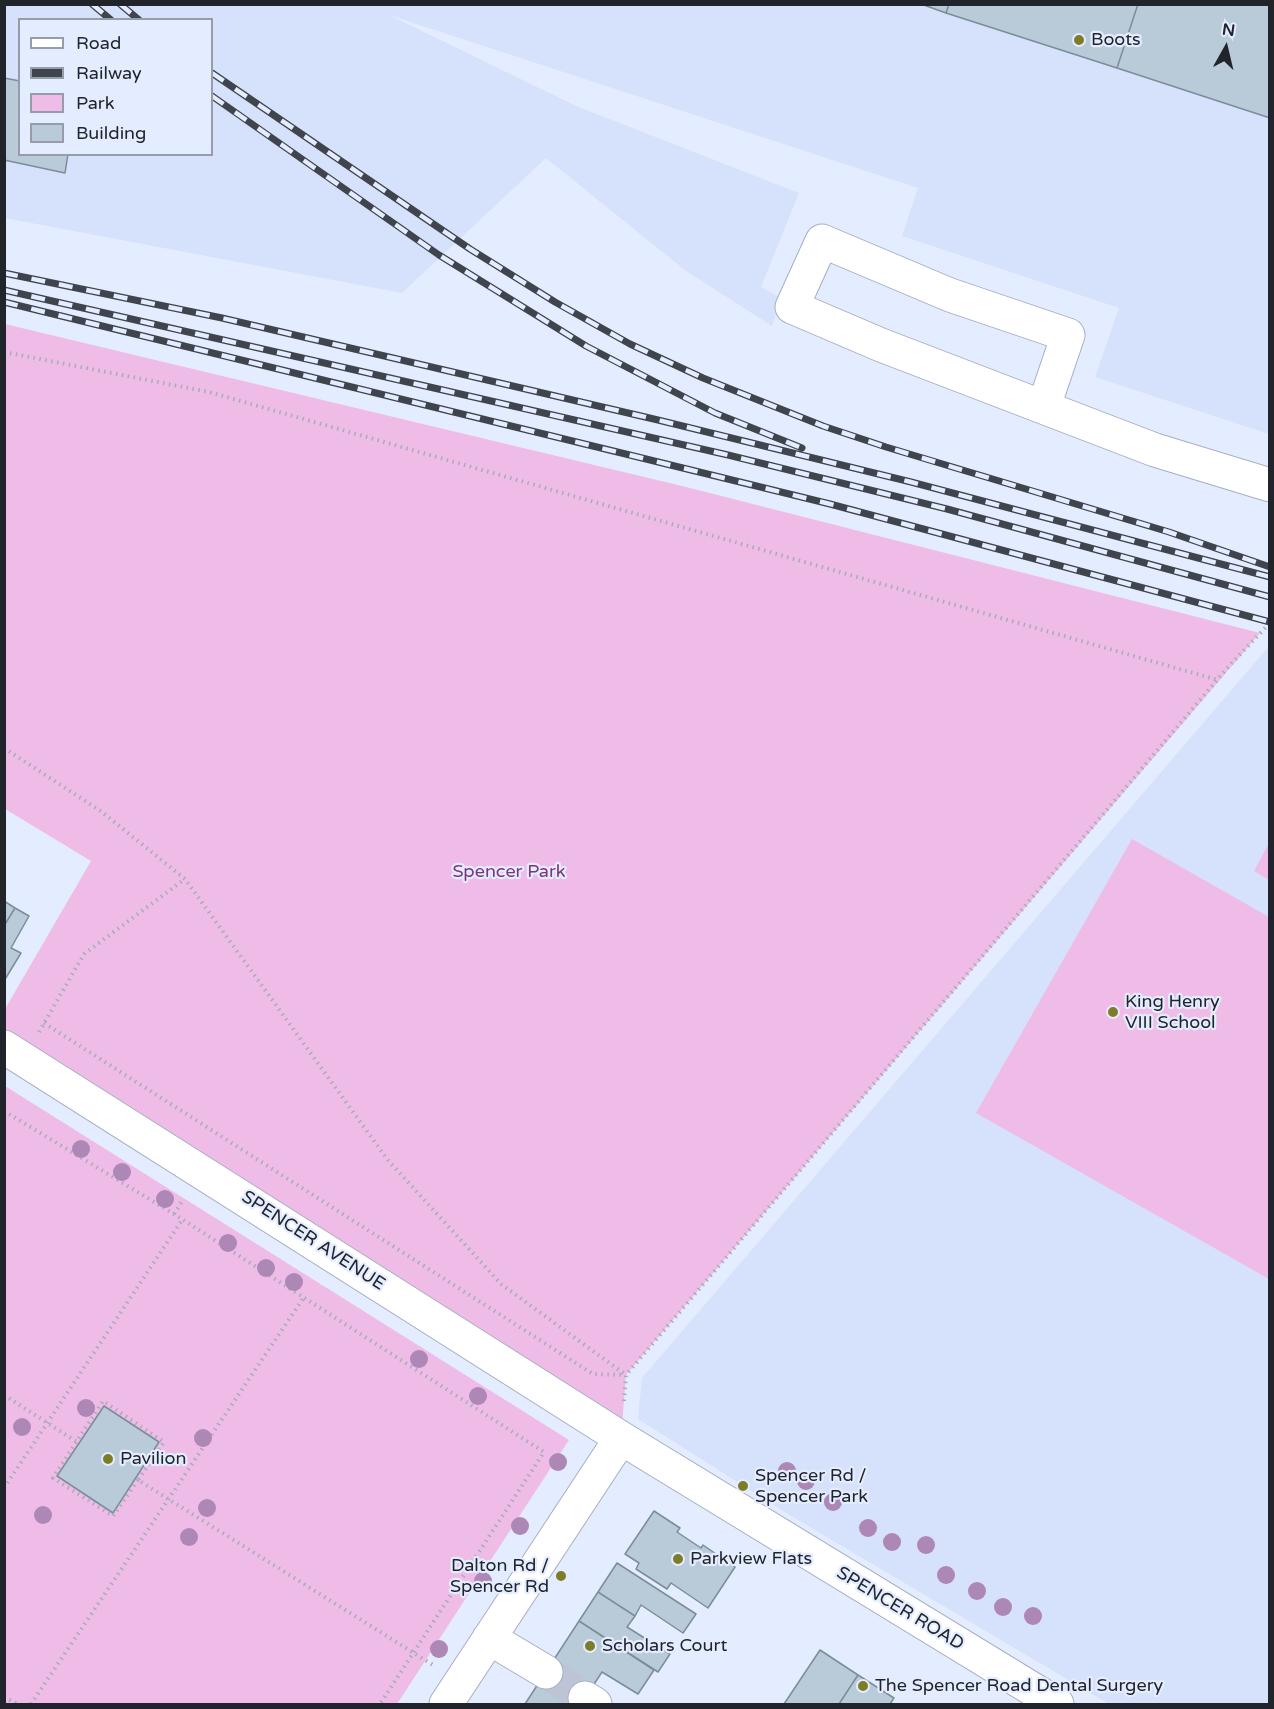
<!DOCTYPE html>
<html>
<head>
<meta charset="utf-8">
<style>
	body { margin:0 }
	#map { position:relative; width:1274px; height:1709px; overflow:hidden; background:#e4ecff; font-family:"Varela Round",sans-serif }
	canvas { display:block }
	.frame { position:absolute; inset:0; border:6px solid #21242b; pointer-events:none }
	.legend { position:absolute; left:18px; top:18px; width:195px; height:138px; box-sizing:border-box; background:#e4ecff; border:2px solid #969caa; margin:0; padding:8px 10px; list-style:none; font-size:18px; color:#21242b }
	.legend li { display:flex; align-items:center; gap:12px; height:30px }
	.legend b { width:30px; border:2px solid #969caa }
	.north { position:absolute; left:1196px; top:18px; width:60px; height:60px; -webkit-text-stroke:4px #e4ecff; paint-order:stroke; rotate:8deg; font-size:16px; font-weight:700; line-height:24px; text-align:center; color:#21242b }
	.north::after { content:''; display:block; margin:auto; width:21px; height:27px; background:#21242b; clip-path:polygon(50% 0,100% 100%,50% 72%,0 100%) }
</style>
</head>
<body>
<div id="map">
<canvas width="1274" height="1709"></canvas>
<div class="frame"></div>
<ul class="legend">
<li><b style="height:8px;background:#fff"></b>Road</li>
<li><b style="height:8px;background:#40444d"></b>Railway</li>
<li><b style="height:16px;background:#efbce7"></b>Park</li>
<li><b style="height:16px;background:#b9cbd8"></b>Building</li>
</ul>
<div class="north">N</div>
</div>
<script>
const c = document.querySelector('canvas').getContext('2d');
c.lineJoin = 'round';
function fill(path, color) { c.fillStyle = color; c.fill(path, 'evenodd'); }
const shape = rows => new Path2D(rows.map(r => 'M' + r).join(''));
function strokePath(path, color, width, dash) { c.strokeStyle = color; c.lineWidth = width; c.lineCap = dash ? 'butt' : 'round'; c.setLineDash(dash || []); c.stroke(path); }
function label(font, color, halo, rows, align = 'center') {
  c.font = font + ' "Varela Round",sans-serif'; c.lineWidth = 4.5; c.setLineDash([]); c.textBaseline = 'middle'; c.strokeStyle = halo; c.fillStyle = color; for (const [text, x, y, turn = 0] of rows) {
    c.save(); c.translate(x, y); c.rotate((+turn || 0) * Math.PI / 180); c.textAlign = isNaN(turn) ? turn : align; if (halo) c.strokeText(text, 0, 0); c.fillText(text, 0, 0); c.restore();
  }
}
fill(shape([
	[4,5,1269,5,1269,434,1095,377,1119,308,902,236,918,188,389,15,576,106,799,193,761,287,781,298,772,326,686,271,546,158,402,293,5,218],
	[20,20,212,20,212,154,20,154],
	[1269,646,1269,1704,1109,1704,788,1514,638,1419,642,1378]
]), '#d6e1fb');
fill(shape([
	[5,324,682,486,1260,633,626,1375,621,1438,5,1047,5,1009,91,861,5,809],
	[1132,839,1269,917,1269,1279,976,1113],
	[1269,843,1269,880,1254,871],
	[5,1086,569,1440,397,1704,5,1704]
]), '#efbce7');
const building = shape([
	[921,4,949,4,946,13,921,4],
	[949,4,1138,4,1117,68,946,13,949,4],
	[1138,4,1270,4,1270,118,1117,68,1138,4],
	[4,78,20,81,20,154,68,154,65,173,4,160,4,78],
	[4,901,15,908,4,926,4,901],
	[15,908,29,916,11,948,21,953,4,981,4,926,15,908],
	[104,1406,159,1442,113,1513,57,1476,104,1406],
	[654,1511,680,1528,677,1532,701,1548,703,1545,735,1567,708,1608,671,1583,667,1589,636,1569,639,1563,625,1554,654,1511],
	[617,1563,696,1614,683,1633,641,1605,635,1616,598,1592,617,1563],
	[598,1592,635,1616,627,1627,670,1654,658,1672,579,1621,598,1592],
	[579,1621,654,1670,638,1694,602,1672,581,1704,525,1704,579,1621],
	[820,1650,858,1675,839,1704,784,1704,820,1650],
	[858,1675,894,1698,890,1704,839,1704,858,1675]
]);
fill(building, '#b9cbd8');
strokePath(building, '#7b8d98', 1.5);
strokePath(shape([
	[546,1672,585,1698]
]), '#bdc4d5', 33, [33, 16]);
const minor = shape([
	[1044,406,1068,335,950,295,822,241,792,307,881,345,1155,450,1270,485],
	[4,1047,621,1438,1057,1704],
	[489,1638,546,1672],
	[585,1698,595,1704],
	[446,1704,621,1438]
]);
strokePath(minor, '#a7aec0', 35);
strokePath(shape([
	[4,352,209,392,1218,680],
	[4,748,102,812,185,879,387,1159,501,1284,626,1375],
	[44,1023,593,1374,625,1375],
	[39,1032,84,954,185,879],
	[4,1111,174,1214,544,1452,380,1704],
	[174,1214,183,1200],
	[4,1395,77,1442],
	[624,1401,626,1375,1229,666,1270,623],
	[138,1480,113,1516,53,1478,103,1401,164,1442,138,1480,433,1665],
	[4,1488,182,1220],
	[4,1697,18,1704],
	[31,1704,304,1297]
]), '#a5acbb', 4, [1.5, 4.5]);
strokePath(minor, '#fff', 33);
const rail = shape([
	[92,4,111,20],
	[120,4,139,20],
	[212,73,470,249,555,302,630,344,703,378,823,426,886,447,1169,532,1270,567],
	[212,96,439,255,586,346,715,413,802,448],
	[4,273,222,318,658,420,911,482,1270,577],
	[4,290,728,455,947,509,1270,597],
	[4,302,830,504,1270,622]
]);
strokePath(rail, '#40444d', 7);
strokePath(rail, '#e4ecff', 4.5, [14]);
c.fillStyle = '#ad87b5';
for (const [x, y] of [
	[81,1149],
	[122,1172],
	[165,1199],
	[228,1243],
	[266,1268],
	[294,1282],
	[419,1359],
	[478,1396],
	[86,1408],
	[22,1427],
	[203,1438],
	[558,1462],
	[787,1471],
	[806,1481],
	[833,1502],
	[207,1508],
	[43,1515],
	[520,1526],
	[868,1528],
	[189,1537],
	[892,1542],
	[926,1545],
	[946,1575],
	[483,1581],
	[977,1591],
	[1003,1607],
	[1033,1616],
	[439,1649]
]) { c.beginPath(); c.arc(x, y, 9, 0, 2 * Math.PI); c.fill(); }
for (const [x, y, r, color] of [
	[1079,40,6,"#7c7d26"],
	[1113,1012,6,"#7c7d26"],
	[108,1459,6,"#7c7d26"],
	[743,1486,6,"#7c7d26"],
	[678,1559,6,"#7c7d26"],
	[561,1576,6,"#7c7d26"],
	[590,1646,6,"#7c7d26"],
	[863,1686,6,"#7c7d26"]
]) { const dot = new Path2D(); dot.arc(x, y, r, 0, 2 * Math.PI); c.fillStyle = color; c.fill(dot); strokePath(dot, '#e4ecff', 2); }
label('18px', '#21242b', '#e4ecff', [
	["Boots",1091,40],
	["King Henry",1125,1002],
	["VIII School",1125,1023],
	["Pavilion",120,1459],
	["Spencer Rd /",755,1476],
	["Spencer Park",755,1497],
	["Parkview Flats",690,1559],
	["Dalton Rd /",549,1566,"right"],
	["Spencer Rd",549,1587,"right"],
	["Scholars Court",602,1646],
	["The Spencer Road Dental Surgery",875,1686]
], 'left');
label('18px', '#803478', '#e4ecff', [
	["Spencer Park",509,872]
]);
label('18px', '#21242b', '#e4ecff', [
	["SPENCER AVENUE",313,1241,33],
	["SPENCER ROAD",900,1609,31]
]);
</script>
</body>
</html>
